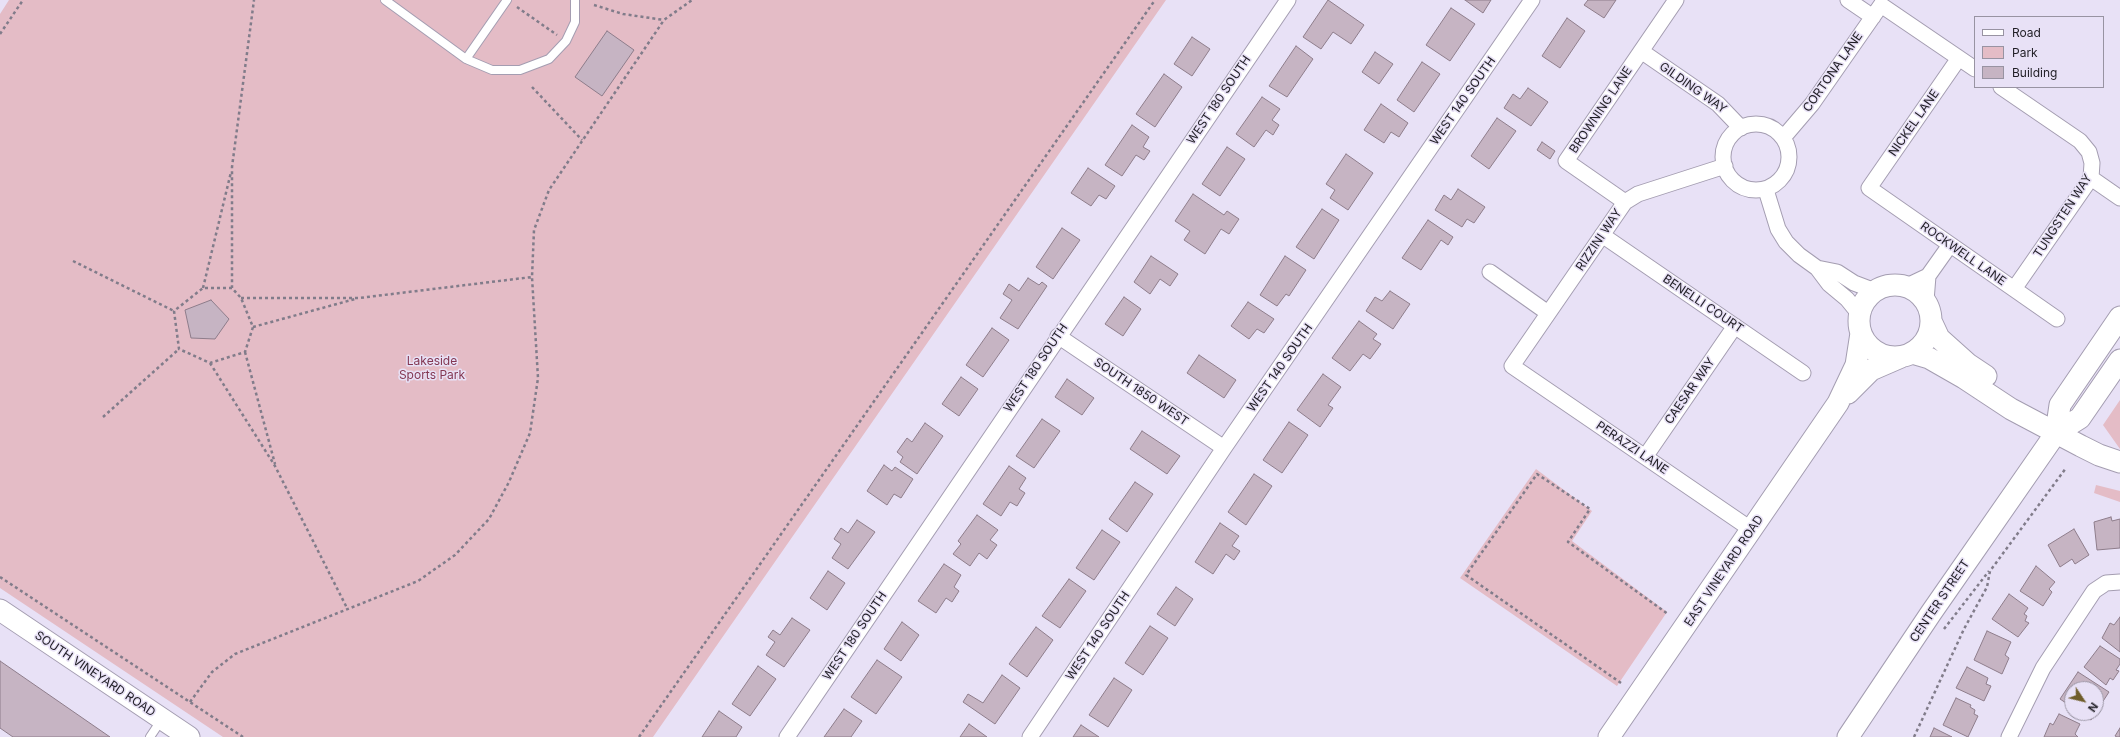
<!DOCTYPE html>
<html>
<head>
<meta charset="utf-8">
<style>
	body { margin:0 }
	#map { position:relative; width:2120px; height:737px; overflow:hidden; background:#e8e1f6; font-family:Inter,sans-serif }
	canvas { display:block }
	.legend { position:absolute; left:1974px; top:16px; width:130px; height:72px; box-sizing:border-box; background:#e8e1f6; border:1px solid #9893a2; margin:0; padding:5px 7px; list-style:none; font-size:12px; color:#201e25 }
	.legend li { display:flex; align-items:center; gap:8px; height:20px }
	.legend b { width:20px; border:1px solid #9893a2 }
	.north { position:absolute; left:2064px; top:681px; width:40px; height:40px; box-sizing:border-box; background:#e8e1f6; border:1px solid #9893a2; border-radius:50%; rotate:125deg; font-size:11px; font-weight:700; line-height:16px; text-align:center; color:#201e25 }
	.north::after { content:''; display:block; margin:auto; width:14px; height:18px; background:#6f5d2b; clip-path:polygon(50% 0,100% 100%,50% 72%,0 100%) }
</style>
</head>
<body>
<div id="map">
<canvas width="2120" height="737"></canvas>
<ul class="legend">
<li><b style="height:5px;background:#fff"></b>Road</li>
<li><b style="height:11px;background:#e4bcc6"></b>Park</li>
<li><b style="height:11px;background:#c6b4c3"></b>Building</li>
</ul>
<div class="north">N</div>
</div>
<script>
const c = document.querySelector('canvas').getContext('2d');
c.lineJoin = 'round';
function fill(path, color) { c.fillStyle = color; c.fill(path, 'evenodd'); }
const shape = rows => new Path2D(rows.map(r => 'M' + r).join(''));
function strokePath(path, color, width, dash) { c.strokeStyle = color; c.lineWidth = width; c.lineCap = dash ? 'butt' : 'round'; c.setLineDash(dash || []); c.stroke(path); }
function label(font, color, halo, rows, align = 'center') {
  c.font = font + ' Inter,sans-serif'; c.lineWidth = 3; c.setLineDash([]); c.textBaseline = 'middle'; c.strokeStyle = halo; c.fillStyle = color; for (const [text, x, y, turn = 0] of rows) {
    c.save(); c.translate(x, y); c.rotate((+turn || 0) * Math.PI / 180); c.textAlign = isNaN(turn) ? turn : align; if (halo) c.strokeText(text, 0, 0); c.fillText(text, 0, 0); c.restore();
  }
}
fill(shape([
	[9,0,1166,0,653,737,223,737,0,588,0,14],
	[2120,400,2120,449,2103,425],
	[1536,469,1592,511,1572,541,1667,612,1617,686,1460,578],
	[2096,485,2120,491,2120,502,2094,493]
]), '#e4bcc6');
const building = shape([
	[1328,0,1364,25,1351,44,1333,32,1321,49,1303,37,1328,0],
	[1465,0,1491,0,1483,13,1465,0],
	[1588,0,1616,0,1604,18,1584,5,1588,0],
	[1451,8,1475,24,1450,61,1426,45,1451,8],
	[1567,18,1585,31,1560,68,1542,56,1567,18],
	[607,31,634,50,602,96,575,77,607,31],
	[1192,37,1210,49,1192,76,1174,64,1192,37],
	[1296,46,1313,59,1287,97,1269,86,1296,46],
	[1375,52,1393,64,1379,84,1362,72,1375,52],
	[1422,62,1440,74,1414,112,1397,100,1422,62],
	[1164,74,1182,87,1155,127,1136,114,1164,74],
	[1528,88,1548,102,1531,126,1504,108,1513,94,1520,99,1528,88],
	[1262,97,1280,109,1272,120,1279,125,1273,135,1266,130,1254,147,1236,134,1262,97],
	[1381,104,1408,123,1399,137,1391,132,1384,143,1364,130,1381,104],
	[1497,118,1516,131,1489,169,1471,156,1497,118],
	[1132,125,1149,137,1143,147,1150,151,1144,160,1136,155,1122,176,1105,165,1132,125],
	[1542,142,1555,151,1550,159,1537,150,1542,142],
	[1227,147,1245,159,1220,196,1202,184,1227,147],
	[1346,154,1373,173,1348,210,1330,198,1335,190,1326,184,1346,154],
	[1088,168,1115,186,1106,199,1099,195,1091,206,1071,193,1088,168],
	[1458,189,1485,207,1474,223,1467,219,1462,227,1435,210,1444,195,1451,200,1458,189],
	[1193,194,1224,215,1227,211,1239,219,1229,234,1221,229,1205,254,1184,240,1190,231,1175,221,1193,194],
	[1322,209,1339,220,1314,259,1296,247,1322,209],
	[1428,220,1453,237,1448,245,1441,240,1421,270,1402,258,1428,220],
	[1062,228,1080,240,1053,279,1036,267,1062,228],
	[1151,256,1178,274,1170,286,1160,279,1150,294,1134,282,1151,256],
	[1285,256,1306,270,1289,296,1286,294,1277,306,1260,295,1285,256],
	[1028,278,1039,285,1042,282,1047,286,1018,329,1000,318,1012,300,1003,294,1009,284,1019,291,1028,278],
	[1390,291,1410,304,1393,329,1366,311,1375,297,1382,301,1390,291],
	[1124,297,1141,309,1123,336,1105,324,1124,297],
	[211,300,229,319,215,339,191,338,185,310,211,300],
	[1248,302,1274,319,1264,333,1257,329,1249,339,1231,326,1248,302],
	[1359,321,1377,334,1373,339,1381,344,1370,359,1363,354,1350,371,1332,358,1359,321],
	[992,328,1009,340,983,377,966,365,992,328],
	[1199,355,1236,380,1224,398,1187,373,1199,355],
	[1323,374,1341,387,1328,405,1333,408,1320,427,1297,410,1323,374],
	[961,377,978,389,959,416,942,404,961,377],
	[1067,379,1094,398,1082,415,1055,397,1067,379],
	[1042,419,1060,431,1034,468,1016,456,1042,419],
	[1289,422,1308,435,1282,473,1263,460,1289,422],
	[925,423,943,436,917,474,900,462,903,457,897,452,907,438,912,442,925,423],
	[1142,431,1180,456,1167,474,1130,449,1142,431],
	[884,465,892,471,895,467,913,479,901,498,894,494,887,505,867,491,884,465],
	[1009,466,1026,478,1019,489,1025,493,1017,506,1010,502,1001,516,983,504,1009,466],
	[1254,474,1272,486,1246,525,1228,512,1254,474],
	[1135,482,1153,494,1127,532,1109,519,1135,482],
	[977,515,998,530,990,540,997,545,987,559,979,553,970,566,953,554,961,544,958,541,977,515],
	[2111,517,2112,521,2120,519,2120,548,2097,550,2094,522,2111,517],
	[857,520,875,532,848,569,832,558,841,544,834,539,841,528,848,533,857,520],
	[1220,523,1239,536,1232,546,1240,551,1234,560,1226,554,1213,574,1195,562,1220,523],
	[2074,529,2089,555,2075,564,2072,559,2060,567,2048,545,2074,529],
	[1102,530,1120,542,1094,580,1076,568,1102,530],
	[944,564,961,575,954,587,959,591,952,602,946,598,936,613,918,601,944,564],
	[2036,566,2055,582,2049,589,2052,592,2043,606,2020,591,2036,566],
	[828,571,845,583,827,610,810,598,828,571],
	[1069,579,1086,591,1060,628,1042,616,1069,579],
	[1176,587,1193,599,1175,626,1157,614,1176,587],
	[2009,594,2028,608,2024,614,2027,616,2025,621,2029,623,2018,637,1992,619,2009,594],
	[2120,617,2120,652,2102,638,2110,623,2114,625,2120,617],
	[792,618,810,630,784,667,766,655,775,642,768,637,773,630,780,635,792,618],
	[902,622,919,635,901,661,884,649,902,622],
	[1150,626,1168,638,1143,675,1125,663,1150,626],
	[1036,627,1053,640,1027,677,1009,664,1036,627],
	[1987,631,2011,642,2005,655,2009,658,2002,674,1974,660,1987,631],
	[2100,646,2120,659,2120,664,2116,670,2119,671,2113,680,2110,678,2106,685,2084,667,2100,646],
	[877,660,902,677,876,714,851,697,877,660],
	[0,661,110,737,13,737,0,728,0,661],
	[758,666,776,679,750,716,732,704,758,666],
	[1967,667,1988,678,1986,684,1991,686,1984,701,1956,688,1967,667],
	[2078,672,2109,692,2096,712,2096,689,2072,689,2072,707,2060,699,2078,672],
	[1002,675,1020,688,995,724,963,702,968,694,983,703,1002,675],
	[1114,678,1132,690,1108,727,1089,715,1114,678],
	[1956,698,1971,705,1970,707,1975,710,1974,714,1978,716,1968,737,1943,725,1956,698],
	[844,709,862,721,851,737,824,737,844,709],
	[719,711,742,727,736,737,702,737,719,711],
	[2081,713,2096,713,2091,720,2081,713],
	[2059,714,2080,724,2075,734,2078,737,2044,737,2050,723,2053,725,2059,714],
	[969,724,987,737,960,737,969,724],
	[1081,725,1099,737,1073,737,1081,725],
	[1934,728,1952,737,1930,737,1934,728],
	[2120,728,2120,737,2117,737,2115,736,2120,728]
]);
fill(building, '#c6b4c3');
strokePath(building, '#8e7d8b', 1);
const lane = shape([
	[385,0,466,59,492,70,520,70,549,59,566,41,575,22,575,0],
	[466,59,507,0],
	[150,737,162,719]
]);
const street = shape([
	[1848,0,1873,17],
	[1641,51,1718,104,1741,128],
	[1959,58,1869,188,2057,319],
	[2001,87,2080,141,2089,152,2092,163,2091,178,2014,289],
	'1723 157a33 33 0 1 1 66 0a33 33 0 1 1-66 0Z',
	[1783,138,1812,104,1881,5,1975,69],
	[1725,166,1638,194,1625,202,1512,366,1752,530],
	[2091,178,2120,198],
	[1766,190,1778,229,1786,242,1799,255,1817,268,1829,284,1847,299,1860,315],
	[1625,202,1566,161,1676,0],
	[1602,235,1803,373],
	[1817,268,1837,272,1854,283,1875,291],
	[1490,272,1548,313],
	[1907,286,1928,276],
	[1926,301,1928,276,1950,245],
	[1058,336,1224,448],
	[1645,457,1735,326],
	[787,737,1288,0],
	[1030,737,1224,448,1532,0],
	[2009,737,2043,668,2094,591,2106,583,2120,582]
]);
const secondary = shape([
	'1859 321a36 36 0 1 1 72 0a36 36 0 1 1-72 0Z',
	[1932,323,1939,338,1968,364,1986,376],
	[1912,353,1929,358,1964,378,2011,409,2081,446,2099,455,2120,462],
	[1848,393,1871,370,1901,357],
	[2056,433,2060,405,2120,317],
	[0,610,189,737],
	[1609,737,1838,403,1856,365,1861,333],
	[1848,737,1931,613,2056,433,2080,418,2120,360]
]);
strokePath(lane, '#a49db1', 10);
strokePath(street, '#a49db1', 17);
strokePath(secondary, '#a49db1', 23);
strokePath(shape([
	[594,5,623,14,664,20],
	[517,7,557,35],
	[0,34,23,0],
	[532,87,582,140],
	[73,261,174,311],
	[203,288,231,172],
	[232,288,203,288,174,311,179,349,210,363,245,352,253,327,241,298,232,288,232,167,254,0],
	[241,298,359,298,532,277],
	[253,327,355,299],
	[245,352,275,464],
	[210,363,275,466,348,610],
	[103,417,179,349],
	[0,577,243,737],
	[1944,629,1989,571],
	[1621,683,1466,575,1537,474,1590,509,1568,542,1668,614],
	[190,702,212,672,235,654,418,581,455,555,489,519,509,482,530,433,538,378,532,277,534,230,549,190,664,20,692,0],
	[639,737,1155,0],
	[1914,737,1964,629,1987,587,1990,571,2066,468]
]), '#817c8a', 2.5, [3, 3]);
strokePath(lane, '#fff', 8);
strokePath(street, '#fff', 15);
strokePath(secondary, '#fff', 21);
label('12px', '#201e25', '#e8e1f6', [
	["CORTONA LANE",1833,72,-55],
	["GILDING WAY",1693,88,35],
	["WEST 180 SOUTH",1219,100,-56],
	["WEST 140 SOUTH",1463,101,-55],
	["BROWNING LANE",1601,110,-56],
	["NICKEL LANE",1914,123,-55],
	["TUNGSTEN WAY",2063,216,-57],
	["RIZZINI WAY",1599,240,-56],
	["ROCKWELL LANE",1963,254,35],
	["BENELLI COURT",1703,304,34],
	["WEST 180 SOUTH",1036,368,-56],
	["WEST 140 SOUTH",1280,368,-55],
	["CAESAR WAY",1690,391,-55],
	["SOUTH 1850 WEST",1141,392,34],
	["PERAZZI LANE",1632,448,34],
	["EAST VINEYARD ROAD",1724,571,-56],
	["CENTER STREET",1940,601,-56],
	["WEST 180 SOUTH",855,636,-56],
	["WEST 140 SOUTH",1098,636,-56],
	["SOUTH VINEYARD ROAD",95,674,34]
]);
label('12px', '#843752', '#e8e1f6', [
	["Lakeside",432,361],
	["Sports Park",432,375]
]);
</script>
</body>
</html>
